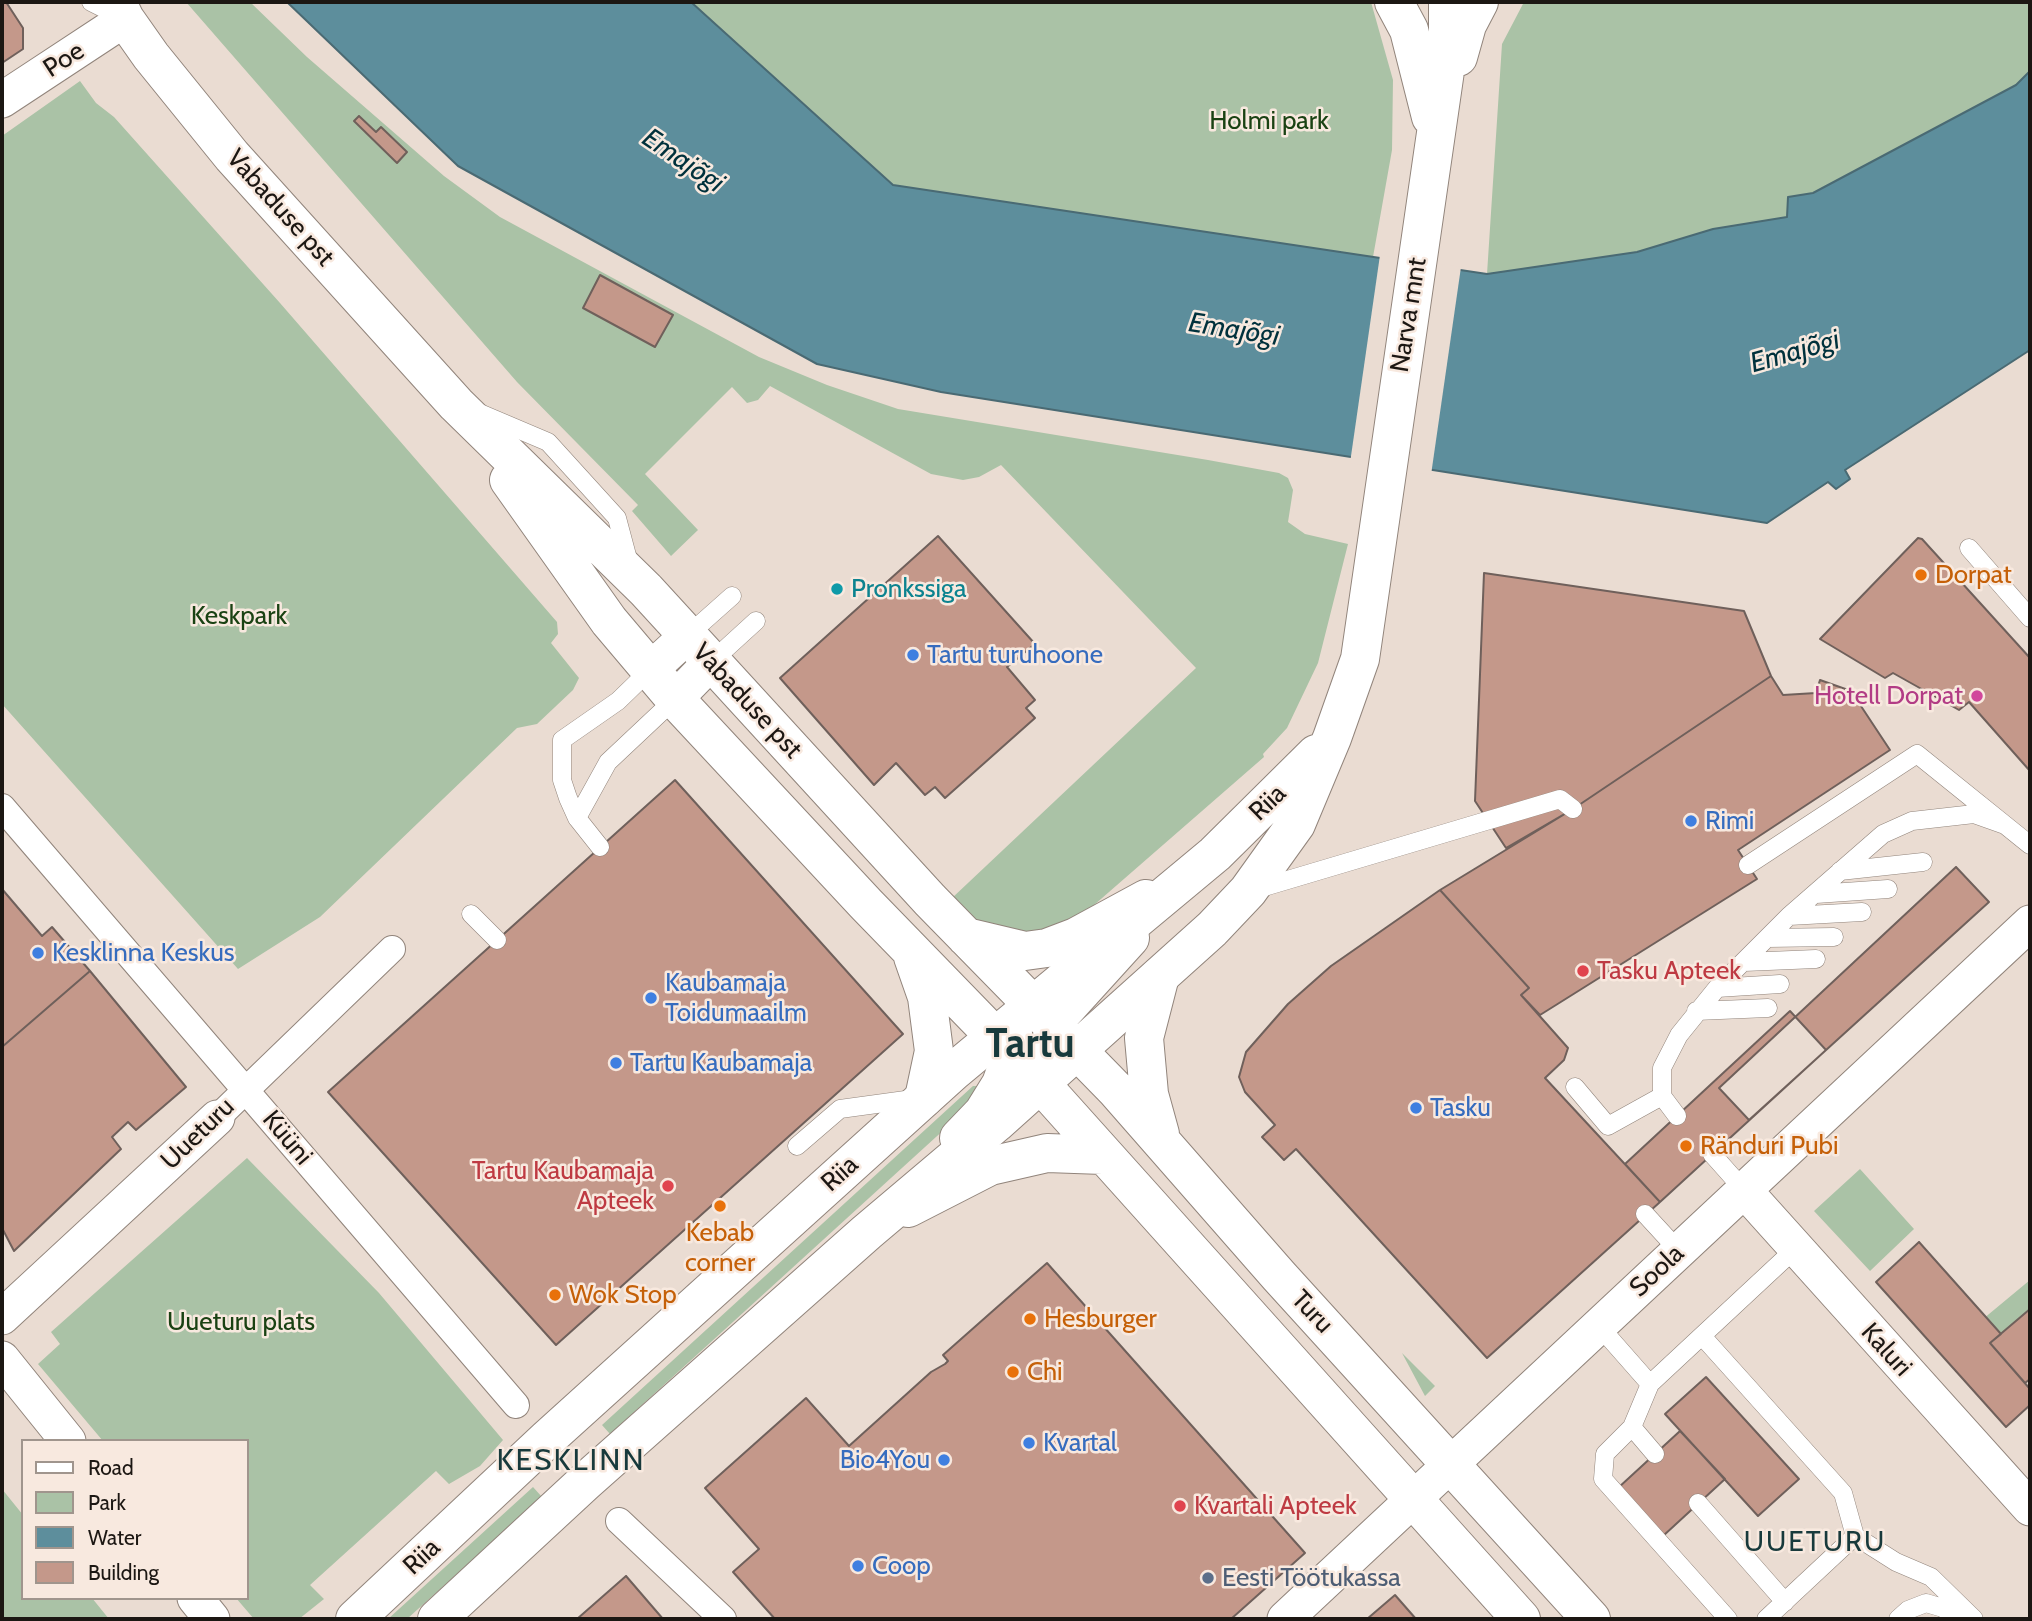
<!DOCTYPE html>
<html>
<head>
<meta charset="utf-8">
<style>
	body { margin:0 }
	#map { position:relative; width:2032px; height:1621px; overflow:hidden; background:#eadcd2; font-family:Cabin,sans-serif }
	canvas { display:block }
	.frame { position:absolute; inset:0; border:4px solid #1c1713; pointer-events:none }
	.legend { position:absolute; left:21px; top:1439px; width:228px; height:161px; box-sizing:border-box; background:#f8e9df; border:2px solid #a0958d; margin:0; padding:9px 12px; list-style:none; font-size:21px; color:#1c1713 }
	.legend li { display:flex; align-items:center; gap:14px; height:35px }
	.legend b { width:35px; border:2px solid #a0958d }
</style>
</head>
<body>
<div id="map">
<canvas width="2032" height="1621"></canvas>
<div class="frame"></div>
<ul class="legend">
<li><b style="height:9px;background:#fff"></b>Road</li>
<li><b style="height:19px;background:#aac2a6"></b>Park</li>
<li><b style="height:19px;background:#5d8e9c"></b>Water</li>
<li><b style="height:19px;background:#c4988a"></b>Building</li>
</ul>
</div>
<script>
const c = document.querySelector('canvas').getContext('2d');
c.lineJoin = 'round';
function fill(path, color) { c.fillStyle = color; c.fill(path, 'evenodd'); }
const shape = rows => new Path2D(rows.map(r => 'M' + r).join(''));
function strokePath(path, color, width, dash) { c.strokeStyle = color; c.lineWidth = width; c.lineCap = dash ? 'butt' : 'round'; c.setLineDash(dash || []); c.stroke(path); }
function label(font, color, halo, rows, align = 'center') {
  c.font = font + ' Cabin,sans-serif'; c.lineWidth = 5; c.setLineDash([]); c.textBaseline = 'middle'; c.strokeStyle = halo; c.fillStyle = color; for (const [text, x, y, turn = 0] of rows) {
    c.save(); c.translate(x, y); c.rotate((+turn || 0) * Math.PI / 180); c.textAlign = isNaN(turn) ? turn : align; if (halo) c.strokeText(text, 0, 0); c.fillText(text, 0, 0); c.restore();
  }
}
fill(shape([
	[186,2,250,2,307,57,444,176,500,217,759,357,827,385,898,409,1208,460,1279,473,1288,478,1293,490,1288,522,1305,534,1348,544,1318,663,1287,728,1263,754,1264,757,1078,919,1043,937,980,925,951,899,1196,668,1001,465,979,477,963,480,931,474,770,386,758,400,747,403,732,387,645,474,698,530,671,556,632,511,638,505,517,382],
	[691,2,1371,2,1393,80,1392,150,1373,257,893,185],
	[1524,2,2030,2,2030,71,2016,85,1813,193,1788,197,1788,217,1713,229,1637,252,1487,274,1502,44],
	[80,81,96,103,114,117,280,303,557,622,558,634,551,643,579,678,573,690,537,724,517,728,320,917,238,969,2,704,2,136],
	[973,1086,977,1086,981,1096,610,1434,602,1425],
	[247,1158,379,1293,503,1440,480,1466,449,1484,436,1471,310,1585,324,1599,299,1619,254,1619,236,1598,247,1598,247,1441,103,1441,38,1364,60,1344,51,1332],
	[1860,1169,1914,1229,1870,1271,1814,1211],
	[2030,1280,2030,1309,1990,1343,1981,1323,1983,1319],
	[1402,1353,1435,1386,1425,1396],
	[533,1487,542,1497,407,1619,388,1619],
	[2,1489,23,1515,23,1598,92,1598,109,1619,2,1619]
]), '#aac2a6');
const water = shape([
	[287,2,691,2,893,185,1487,274,1637,252,1713,229,1787,217,1788,197,1813,193,2016,85,2030,71,2030,350,1845,470,1850,479,1836,489,1828,482,1767,523,941,392,817,364,458,166,287,2]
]);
fill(water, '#5d8e9c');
strokePath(water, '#4a6a73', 2);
fill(shape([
	[1380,255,1461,267,1431,475,1350,463]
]), '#eadcd2');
const building = shape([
	[2,2,6,2,23,28,23,49,2,63,2,2],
	[359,116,376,132,381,127,407,152,397,163,354,121,359,116],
	[600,275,673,315,655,347,583,308,600,275],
	[938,536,1035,644,1007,667,1035,700,1026,708,1035,718,945,798,935,787,925,795,896,763,874,785,780,678,938,536],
	[1918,538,1922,539,2030,658,2030,771,1969,702,1959,710,1893,673,1885,678,1820,639,1918,538],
	[1484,573,1744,611,1771,676,1573,809,1506,848,1475,801,1484,573],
	[1771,676,1783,695,1816,693,1820,680,1851,691,1890,750,1738,850,1757,879,1540,1015,1521,995,1529,988,1440,890,1573,809,1771,676],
	[675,780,903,1034,556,1345,328,1092,675,780],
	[1956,867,1989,902,1749,1120,1719,1088,1956,867],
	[2,889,42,936,52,927,90,971,2,1047,2,889],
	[1440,890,1529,988,1521,995,1568,1048,1564,1060,1545,1078,1660,1202,1487,1358,1296,1149,1284,1160,1262,1137,1275,1125,1245,1092,1239,1077,1246,1052,1288,1004,1331,966,1440,890],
	[90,971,186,1087,136,1130,128,1122,112,1137,121,1149,14,1251,2,1228,2,1047,90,971],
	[1790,1011,1826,1050,1660,1202,1625,1164,1790,1011],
	[1919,1242,2001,1334,1990,1343,2030,1389,2030,1405,2006,1427,1876,1282,1919,1242],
	[1047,1263,1305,1553,1231,1619,775,1619,733,1572,759,1549,705,1488,806,1398,849,1446,931,1372,945,1364,948,1361,943,1355,1047,1263],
	[2030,1309,2030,1379,2025,1383,1990,1343,2030,1309],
	[1706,1377,1799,1479,1758,1516,1665,1414,1706,1377],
	[1680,1431,1725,1479,1663,1536,1618,1488,1680,1431],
	[626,1576,663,1619,577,1619,626,1576],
	[1395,1595,1416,1619,1367,1619,1395,1595]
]);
fill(building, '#c4988a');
strokePath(building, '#6f605b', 2);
const service = shape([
	[91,2,119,16],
	[482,414,548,442,617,518,629,563],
	[1969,548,2030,618],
	[687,636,732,596],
	[710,663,756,621],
	[577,818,608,762,675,699],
	[600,847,577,818,568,798,562,780,562,740,618,701,650,670],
	[1748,865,1917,754,2030,845],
	[1840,871,1923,862],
	[1254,890,1560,799,1573,809],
	[1816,894,1888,889],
	[471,914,497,940],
	[1789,916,1862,912],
	[1767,938,1834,937],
	[1744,962,1816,959],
	[1717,988,1780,984],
	[1696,1011,1768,1008],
	[1575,1087,1608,1126,1662,1096],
	[1677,1116,1662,1096,1662,1068,1679,1035,1717,988,1789,916,1883,834,1912,821,1974,814,2005,825],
	[797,1146,840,1109,913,1099],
	[1712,1154,1744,1190],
	[1645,1214,1679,1251],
	[1599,1326,1650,1384],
	[1702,1336,1843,1493,1855,1536,1766,1619],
	[1632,1427,1655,1454],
	[1698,1503,1785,1602],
	[1855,1536,1896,1562,1931,1577,1974,1619],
	[1728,1619,1603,1479,1605,1454,1632,1427,1650,1384,1795,1249],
	[1898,1619,1908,1610,1926,1603,1943,1608,1956,1619]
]);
const pedestrian = shape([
	[2,807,516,1405],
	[217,1118,392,949],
	[619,1521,723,1619]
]);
const minor = shape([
	[2,100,125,19],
	[650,670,687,636],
	[675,699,710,663],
	[1744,1190,2030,1508],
	[2,1317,217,1118],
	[2,1359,68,1441],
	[195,1598,212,1619],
	[1285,1619,2030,923]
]);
const secondary = shape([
	[117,2,125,19,151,56,232,156,456,404,646,590,930,900,1116,1090,1279,1276,1591,1619],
	[509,480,609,621,675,699,866,904,1040,1083,1521,1619],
	[966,937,1025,951,1047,948,1076,937,1146,899],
	[913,957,927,997,934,1051,924,1098],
	[1049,1051,1054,1027,1061,1014,1130,938],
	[1160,1134,1149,1094,1144,1038,1160,976],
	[959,1138,983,1113,1001,1084,1010,1059,1013,1033],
	[908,1208,990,1166,1047,1153,1103,1155]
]);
const trunk = shape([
	[1394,2,1409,30,1431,117],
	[1458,57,1467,25,1479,2],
	[355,1619,547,1439,953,1072,1215,854,1316,754],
	[437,1619,585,1482,867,1232,996,1123,1212,929,1248,891,1296,824,1332,738,1360,659,1448,50,1448,2]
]);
strokePath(service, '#91847b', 19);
strokePath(pedestrian, '#91847b', 28);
strokePath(minor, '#91847b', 37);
strokePath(secondary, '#91847b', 40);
strokePath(trunk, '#91847b', 40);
strokePath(service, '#fff', 18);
strokePath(pedestrian, '#fff', 26);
strokePath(minor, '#fff', 35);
strokePath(secondary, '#fff', 38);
strokePath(trunk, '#fff', 38);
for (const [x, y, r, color] of [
	[1921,575,7,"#e8710a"],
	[837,589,7,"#0f9aa8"],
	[913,655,7,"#3f7fe0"],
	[1977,696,7,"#d1479c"],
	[1691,821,7,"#3f7fe0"],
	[38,953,7,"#3f7fe0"],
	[1583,971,7,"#e0444e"],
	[651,998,7,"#3f7fe0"],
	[616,1063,7,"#3f7fe0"],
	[1416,1108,7,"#3f7fe0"],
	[1686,1146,7,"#e8710a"],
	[668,1186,7,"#e0444e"],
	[720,1206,7,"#e8710a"],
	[555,1295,7,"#e8710a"],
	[1030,1319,7,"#e8710a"],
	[1013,1372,7,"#e8710a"],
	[1029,1443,7,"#3f7fe0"],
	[944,1460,7,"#3f7fe0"],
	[1180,1506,7,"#e0444e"],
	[858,1566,7,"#3f7fe0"],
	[1208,1578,7,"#5c6f8a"]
]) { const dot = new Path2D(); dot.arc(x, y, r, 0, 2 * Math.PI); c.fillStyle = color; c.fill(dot); strokePath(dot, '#f8e9df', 2.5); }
label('26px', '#1c1713', '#f8e9df', [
	["Poe",64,60,-33],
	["Vabaduse pst",280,208,48],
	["Narva mnt",1409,315,-81],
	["Vabaduse pst",747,701,47],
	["Riia",1268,803,-44],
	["Uueturu",198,1134,-44],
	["Küüni",287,1138,50],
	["Riia",840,1174,-42],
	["Soola",1657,1271,-43],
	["Turu",1312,1312,47],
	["Kaluri",1886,1350,48],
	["Riia",422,1557,-43]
]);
label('26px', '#1a4213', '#f8e9df', [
	["Holmi park",1269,121],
	["Keskpark",239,616],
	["Uueturu plats",241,1322]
]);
label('26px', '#c56008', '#f8e9df', [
	["Dorpat",1935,575],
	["Ränduri Pubi",1700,1146],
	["Kebab",720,1233,"center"],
	["corner",720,1263,"center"],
	["Wok Stop",569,1295],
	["Hesburger",1044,1319],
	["Chi",1027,1372]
], 'left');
label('26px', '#0d838f', '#f8e9df', [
	["Pronkssiga",851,589]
], 'left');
label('26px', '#366cbe', '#f8e9df', [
	["Tartu turuhoone",927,655],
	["Rimi",1705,821],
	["Kesklinna Keskus",52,953],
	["Kaubamaja",665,983],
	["Toidumaailm",665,1013],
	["Tartu Kaubamaja",630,1063],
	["Tasku",1430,1108],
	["Kvartal",1043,1443],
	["Bio4You",930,1460,"right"],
	["Coop",872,1566]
], 'left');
label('26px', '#b23c85', '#f8e9df', [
	["Hotell Dorpat",1963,696]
], 'right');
label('26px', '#be3a42', '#f8e9df', [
	["Tasku Apteek",1597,971],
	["Tartu Kaubamaja",654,1171,"right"],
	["Apteek",654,1201,"right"],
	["Kvartali Apteek",1194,1506]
], 'left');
label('26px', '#4e5e75', '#f8e9df', [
	["Eesti Töötukassa",1222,1578]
], 'left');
label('italic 28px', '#00313c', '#f8e9df', [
	["Emajõgi",683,161,34],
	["Emajõgi",1234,330,9],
	["Emajõgi",1795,352,-16]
]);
c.letterSpacing = '2px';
label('28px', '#183a3c', '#f8e9df', [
	["UUETURU",1815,1543]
]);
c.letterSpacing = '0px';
c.letterSpacing = '2px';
label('30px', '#183a3c', '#f8e9df', [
	["KESKLINN",571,1461]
]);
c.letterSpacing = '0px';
label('bold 40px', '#183a3c', '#f8e9df', [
	["Tartu",1030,1045]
]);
</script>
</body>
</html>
